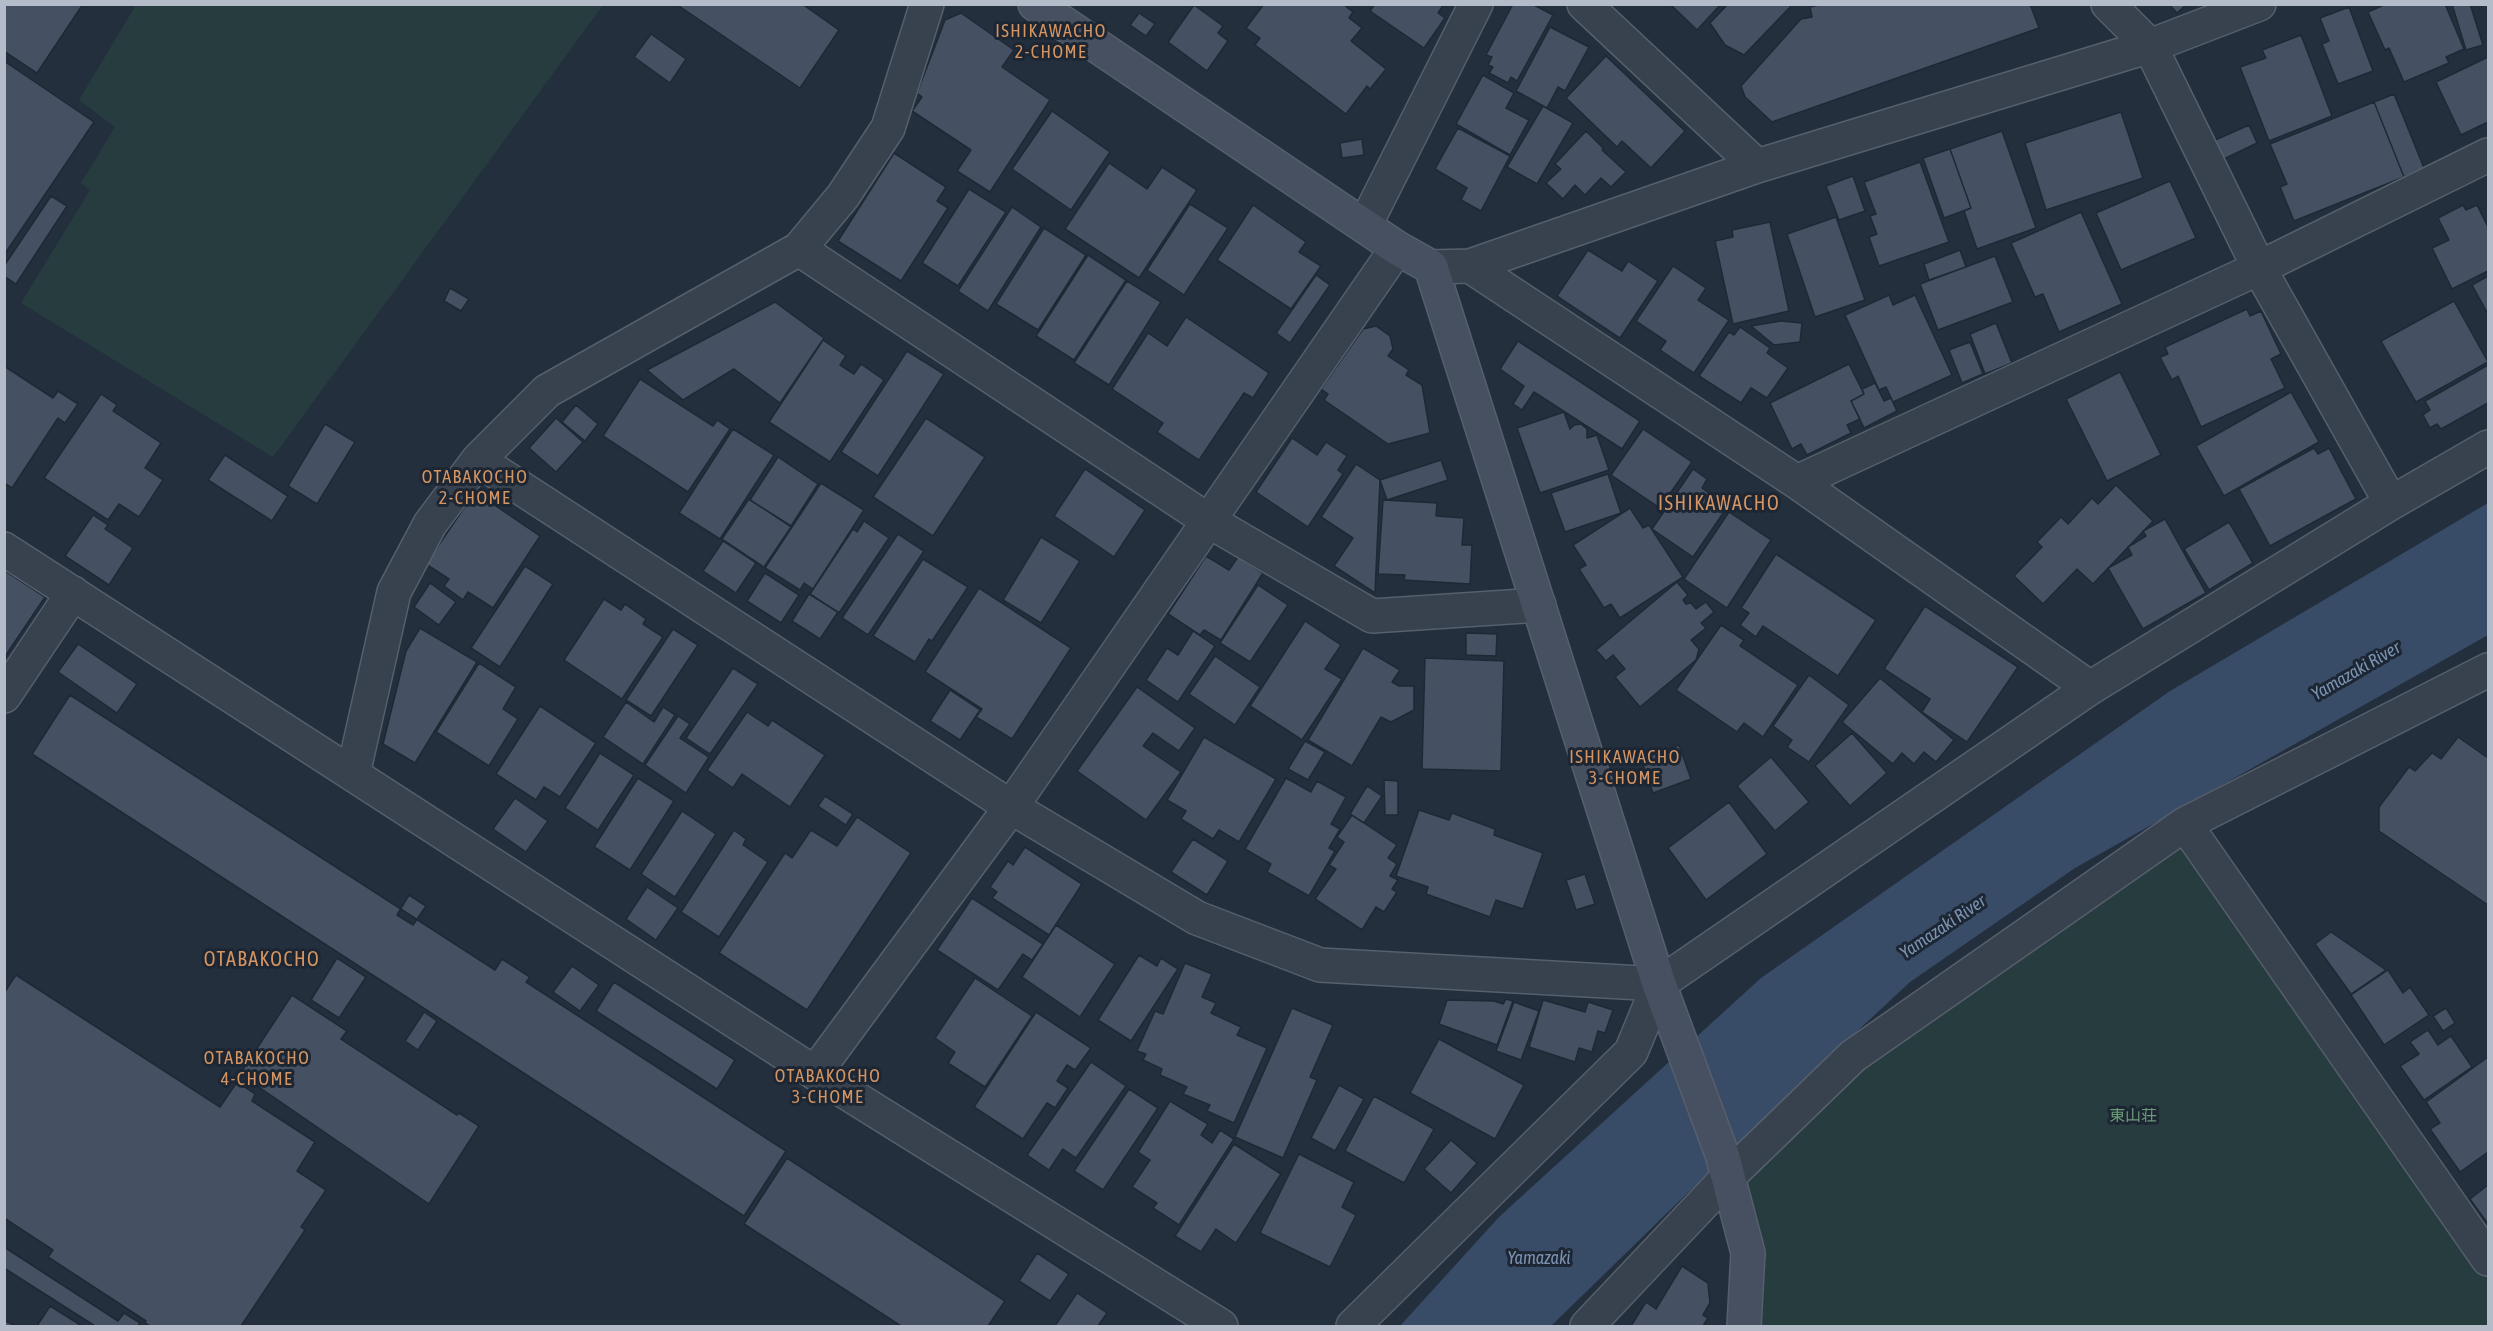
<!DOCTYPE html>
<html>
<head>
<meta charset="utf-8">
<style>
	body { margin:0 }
	#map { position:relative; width:2493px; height:1331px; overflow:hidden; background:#242f3e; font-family:"Asap Condensed",sans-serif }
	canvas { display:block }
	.frame { position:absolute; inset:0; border:6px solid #b4bcc9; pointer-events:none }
</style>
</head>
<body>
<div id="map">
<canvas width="2493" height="1331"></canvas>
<div class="frame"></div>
</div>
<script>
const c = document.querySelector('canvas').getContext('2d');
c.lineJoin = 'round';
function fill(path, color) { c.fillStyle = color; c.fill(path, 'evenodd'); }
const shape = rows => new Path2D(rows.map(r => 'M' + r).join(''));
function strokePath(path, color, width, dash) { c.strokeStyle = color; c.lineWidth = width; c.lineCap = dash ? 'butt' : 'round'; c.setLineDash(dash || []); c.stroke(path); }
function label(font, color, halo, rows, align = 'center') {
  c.font = font + ' "Asap Condensed","Noto Sans JP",sans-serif'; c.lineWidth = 6; c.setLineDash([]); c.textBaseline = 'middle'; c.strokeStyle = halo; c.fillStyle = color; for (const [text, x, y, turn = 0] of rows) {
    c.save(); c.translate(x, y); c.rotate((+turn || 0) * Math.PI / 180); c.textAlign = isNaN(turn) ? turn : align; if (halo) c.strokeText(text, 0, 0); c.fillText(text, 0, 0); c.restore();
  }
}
fill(shape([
	[136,5,603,5,273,457,21,303,90,190,81,183,115,127,79,100],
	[2185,824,2488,1259,2488,1326,1744,1326,1722,1154,1774,1136]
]), '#263c3f');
fill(shape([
	[2488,503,2488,635,2075,868,1910,982,1781,1102,1551,1326,1400,1326,1499,1217,1761,978,2170,691]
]), '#394c67');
const building = shape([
	[4,4,83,4,37,73,4,51,4,4],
	[676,4,802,4,839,30,800,88,676,4],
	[1264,4,1343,4,1353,12,1349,18,1362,28,1351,41,1386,69,1370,89,1367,86,1346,114,1255,45,1260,38,1246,28,1264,4],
	[1375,4,1444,4,1438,13,1445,18,1424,48,1370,11,1375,4],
	[1513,4,1532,4,1553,15,1517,81,1511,77,1508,83,1489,73,1493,67,1488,65,1492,57,1486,55,1513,4],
	[1670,4,1721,4,1697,30,1670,4],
	[1728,4,1793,4,1744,55,1725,45,1710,23,1728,4],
	[1823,4,2030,4,2039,28,1772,122,1745,97,1741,86,1801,19,1812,17,1810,7,1823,4],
	[2169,4,2187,4,2177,13,2169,4],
	[2386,4,2445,4,2464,49,2446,57,2449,63,2404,82,2389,48,2385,50,2368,12,2386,4],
	[2452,4,2470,4,2483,45,2466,50,2452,4],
	[1194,5,1223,26,1218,33,1228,41,1207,71,1168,42,1194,5],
	[2349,7,2373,71,2338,84,2322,44,2329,41,2320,18,2349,7],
	[961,13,1014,50,1002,67,1050,100,990,192,957,171,971,150,912,111,922,97,917,93,945,20,961,13],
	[1139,13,1155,24,1146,36,1130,25,1139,13],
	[1550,27,1589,47,1565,91,1558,87,1547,108,1516,91,1550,27],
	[651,34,686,59,670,83,634,57,651,34],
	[2301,35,2332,116,2269,141,2240,67,2266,58,2262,50,2301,35],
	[1606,56,1685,131,1651,168,1622,141,1617,147,1566,98,1606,56],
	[2488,57,2488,122,2461,135,2436,82,2488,57],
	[4,61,94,122,4,255,4,61],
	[1483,75,1514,93,1506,108,1529,120,1510,155,1456,124,1483,75],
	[2394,94,2424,168,2404,177,2374,102,2394,94],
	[2374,102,2404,177,2294,221,2280,187,2287,184,2270,144,2374,102],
	[1543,106,1573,123,1537,184,1507,167,1543,106],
	[1052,111,1110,152,1071,210,1012,169,1052,111],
	[2121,112,2143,178,2046,210,2025,143,2121,112],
	[2249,125,2257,143,2222,160,2213,141,2249,125],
	[1458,128,1510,156,1481,211,1461,200,1467,188,1435,169,1458,128],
	[1586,131,1604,149,1602,150,1626,172,1611,187,1601,178,1585,195,1575,185,1563,199,1546,183,1561,169,1555,164,1586,131],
	[2002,131,2036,228,1977,249,1964,211,1971,208,1950,149,2002,131],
	[1362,139,1364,155,1342,158,1340,143,1362,139],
	[1950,149,1971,208,1944,218,1923,158,1950,149],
	[894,153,946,187,937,201,948,208,901,281,838,241,894,153],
	[1920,162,1949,242,1879,266,1869,237,1877,234,1870,216,1876,214,1864,182,1920,162],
	[1109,163,1147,189,1162,167,1197,190,1139,278,1065,229,1109,163],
	[1853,176,1865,211,1839,220,1826,186,1853,176],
	[2170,181,2196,238,2121,270,2096,213,2170,181],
	[969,189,1006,212,958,286,922,263,969,189],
	[51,196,67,206,16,284,4,276,4,266,51,196],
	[1190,204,1228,228,1184,295,1147,270,1190,204],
	[1253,205,1306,242,1299,252,1321,266,1291,309,1217,260,1253,205],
	[2463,205,2466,210,2477,205,2488,227,2488,271,2452,289,2432,248,2449,240,2438,218,2463,205],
	[1012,207,1041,227,988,311,958,291,1012,207],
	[2081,212,2122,304,2059,332,2043,294,2035,297,2011,243,2081,212],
	[1836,217,1865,300,1815,317,1787,234,1836,217],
	[1770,222,1789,311,1733,324,1715,241,1733,237,1732,230,1770,222],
	[1044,228,1086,255,1038,330,996,304,1044,228],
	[1588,250,1622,271,1628,261,1658,281,1620,338,1557,296,1588,250],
	[1960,250,1966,267,1929,280,1924,264,1960,250],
	[1088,255,1126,280,1074,360,1036,336,1088,255],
	[1995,256,2013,302,1938,330,1920,284,1995,256],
	[1673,266,1706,288,1698,300,1729,320,1694,373,1660,350,1666,341,1636,321,1673,266],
	[1316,275,1330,285,1290,343,1276,333,1316,275],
	[2488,276,2488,314,2472,285,2488,276],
	[1127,281,1161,302,1109,385,1074,363,1127,281],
	[450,288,469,299,461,311,444,301,450,288],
	[1889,295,1893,305,1915,295,1952,375,1893,402,1886,387,1879,390,1845,315,1889,295],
	[2454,301,2488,362,2416,402,2381,341,2454,301],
	[775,302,824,338,780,403,734,369,683,400,647,370,775,302],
	[2247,309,2250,316,2261,311,2281,354,2271,359,2285,388,2201,427,2178,376,2172,380,2160,357,2168,354,2165,347,2247,309],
	[1186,317,1269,373,1253,398,1244,393,1199,460,1157,432,1163,423,1112,389,1148,333,1167,346,1186,317],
	[1781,321,1802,323,1800,342,1774,345,1751,326,1781,321],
	[1996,323,2012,363,1985,374,1970,334,1996,323],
	[1376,326,1390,336,1393,349,1388,356,1409,370,1406,375,1422,385,1430,433,1388,444,1324,400,1328,394,1321,389,1363,329,1376,326],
	[1740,327,1770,348,1767,353,1788,368,1767,398,1751,388,1741,403,1699,376,1729,332,1734,335,1740,327],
	[823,340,846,356,840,365,854,374,861,364,884,380,830,462,769,422,823,340],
	[1518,341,1640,421,1622,449,1534,392,1522,410,1513,404,1524,386,1500,369,1518,341],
	[1970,342,1983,374,1962,383,1949,350,1970,342],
	[907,351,944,374,878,476,841,452,907,351],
	[1849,364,1864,394,1851,401,1860,419,1847,425,1851,433,1807,455,1801,444,1792,449,1770,403,1849,364],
	[2488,365,2488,403,2441,429,2437,424,2430,428,2423,415,2430,410,2425,401,2488,365],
	[4,366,53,398,58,391,78,404,65,423,58,418,12,488,4,483,4,366],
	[2120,372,2161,455,2107,481,2066,399,2120,372],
	[640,379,713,426,717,420,730,429,688,492,603,436,640,379],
	[1875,383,1884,401,1891,398,1897,411,1864,428,1851,401,1864,394,1862,389,1875,383],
	[2291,392,2319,442,2224,496,2196,446,2291,392],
	[101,394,117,405,113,411,161,443,145,468,163,480,139,517,119,504,108,520,44,478,101,394],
	[576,405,598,424,585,441,562,422,576,405],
	[1564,412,1570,429,1574,425,1581,424,1587,429,1587,438,1597,435,1609,470,1540,493,1517,428,1564,412],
	[556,418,583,442,556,472,529,448,556,418],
	[926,418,985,457,933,536,873,497,926,418],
	[325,424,355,442,317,504,288,486,325,424],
	[733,429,774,455,720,539,679,513,733,429],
	[1643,429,1692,462,1660,508,1611,475,1643,429],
	[1292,438,1317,455,1326,442,1347,456,1338,470,1343,474,1308,527,1256,492,1292,438],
	[2314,448,2318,454,2329,448,2356,499,2270,546,2239,489,2314,448],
	[225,455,288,496,272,521,208,480,225,455],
	[778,457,818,484,791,526,750,500,778,457],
	[1441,460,1448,480,1387,500,1380,480,1441,460],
	[1356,464,1380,480,1375,593,1334,566,1353,538,1321,517,1356,464],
	[1085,469,1145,510,1114,557,1054,516,1085,469],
	[1693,469,1707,479,1702,488,1728,506,1693,557,1652,529,1693,469],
	[1608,474,1621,513,1565,532,1551,493,1608,474],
	[821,483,864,510,813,589,804,583,800,590,765,568,821,483],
	[2116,485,2153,521,2093,584,2077,569,2043,604,2014,576,2042,547,2037,542,2061,517,2068,524,2092,498,2098,504,2116,485],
	[481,496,540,536,493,608,468,592,463,600,444,586,449,579,426,564,468,502,475,506,481,496],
	[749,499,791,527,764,567,722,539,749,499],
	[1383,500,1437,503,1436,516,1464,518,1462,545,1472,545,1470,584,1404,580,1405,575,1378,574,1383,500],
	[1630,508,1643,528,1649,525,1683,577,1620,618,1611,604,1604,608,1579,569,1586,565,1573,545,1630,508],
	[1729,512,1771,540,1727,608,1684,579,1729,512],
	[93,515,108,525,105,529,133,548,109,585,65,556,93,515],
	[2165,519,2206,593,2143,629,2108,568,2132,555,2128,547,2146,536,2143,531,2165,519],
	[864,521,889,538,839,613,810,594,853,529,857,532,864,521],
	[2229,522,2253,563,2209,590,2184,549,2229,522],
	[898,534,924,551,868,635,842,618,898,534],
	[1041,537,1080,561,1041,623,1003,600,1041,537],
	[723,541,756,563,736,593,703,571,723,541],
	[1776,554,1876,620,1838,676,1763,626,1756,637,1740,625,1749,613,1741,608,1776,554],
	[1206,556,1229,570,1238,557,1263,573,1221,640,1204,630,1200,635,1168,614,1206,556],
	[923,559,968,587,932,641,929,639,915,662,873,636,923,559],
	[525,566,553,584,500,667,471,648,525,566],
	[4,570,45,597,4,658,4,570],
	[765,573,799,595,781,623,747,601,765,573],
	[1677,582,1688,595,1683,600,1686,604,1691,603,1696,609,1706,602,1714,612,1701,623,1706,628,1691,640,1699,649,1696,660,1640,707,1615,677,1625,669,1613,655,1606,661,1596,650,1677,582],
	[430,583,456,602,439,625,414,607,430,583],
	[1258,585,1288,605,1250,662,1220,643,1258,585],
	[979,588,1071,648,1012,739,976,717,982,709,925,672,979,588],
	[809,594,838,612,820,639,792,621,809,594],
	[604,599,621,610,625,604,646,619,643,624,663,637,622,699,564,660,604,599],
	[1925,606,2018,667,1967,742,1922,712,1930,699,1884,669,1925,606],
	[1305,621,1341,645,1325,669,1342,679,1302,740,1250,706,1305,621],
	[1721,625,1744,640,1740,646,1798,685,1763,737,1744,723,1737,732,1676,690,1721,625],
	[420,628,477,662,415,763,383,744,406,651,420,628],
	[673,629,698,645,651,716,626,700,673,629],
	[1193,631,1215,646,1178,702,1146,680,1167,648,1178,655,1193,631],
	[1466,633,1497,634,1496,656,1466,655,1466,633],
	[78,644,137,684,117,713,58,672,78,644],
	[1363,648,1400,670,1392,682,1399,686,1414,686,1414,710,1391,722,1381,717,1352,766,1308,740,1363,648],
	[1215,656,1260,687,1235,725,1189,694,1215,656],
	[1425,658,1504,661,1501,771,1422,769,1425,658],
	[479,663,516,687,503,709,518,719,489,766,436,732,479,663],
	[733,668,758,684,710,754,686,738,733,668],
	[1809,675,1849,705,1809,762,1787,747,1792,740,1773,726,1809,675],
	[1880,678,1954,740,1936,762,1924,752,1914,764,1902,753,1893,764,1842,722,1880,678],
	[1137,687,1195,728,1179,751,1153,733,1143,746,1181,772,1146,820,1077,771,1137,687],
	[950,690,980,710,960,740,930,721,950,690],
	[70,695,495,970,502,959,530,977,526,982,786,1151,744,1216,32,754,70,695],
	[626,702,654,722,663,707,675,715,643,764,603,737,626,702],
	[540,706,596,743,560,797,544,787,536,800,496,774,540,706],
	[747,712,768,726,772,720,825,755,790,807,742,774,733,788,707,770,747,712],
	[678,716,690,724,680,738,709,757,686,793,645,765,678,716],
	[1852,733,1887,773,1850,806,1815,766,1852,733],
	[1204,737,1276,779,1239,842,1219,830,1213,839,1181,819,1186,811,1167,800,1204,737],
	[2458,737,2488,758,2488,905,2379,831,2379,807,2409,767,2415,771,2432,753,2441,759,2458,737],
	[1305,741,1325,752,1308,780,1288,769,1305,741],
	[1679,745,1691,779,1653,793,1641,759,1679,745],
	[600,753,634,775,598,830,565,808,600,753],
	[1771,757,1809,802,1775,831,1737,786,1771,757],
	[638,778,674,801,630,870,594,847,638,778],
	[1286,778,1311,792,1317,781,1346,797,1331,824,1340,829,1329,848,1335,851,1309,896,1267,872,1271,864,1245,849,1286,778],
	[1384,780,1398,781,1398,815,1385,815,1384,780],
	[1367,786,1382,796,1364,823,1350,814,1367,786],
	[825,796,853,814,846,825,818,806,825,796],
	[515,798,548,821,526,852,493,829,515,798],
	[1729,802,1767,854,1706,900,1668,848,1729,802],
	[1419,810,1449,820,1452,813,1495,829,1494,835,1543,853,1523,909,1496,900,1490,917,1426,894,1428,887,1396,876,1419,810],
	[682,811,716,834,675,897,641,874,682,811],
	[1352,815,1397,845,1388,858,1397,864,1390,876,1398,880,1392,889,1397,892,1384,912,1376,907,1362,930,1315,899,1336,869,1329,865,1344,842,1337,837,1352,815],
	[857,817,911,853,807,1010,719,953,785,853,792,858,811,830,837,846,857,817],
	[734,830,746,839,743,845,768,862,719,937,681,912,734,830],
	[1193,839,1228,861,1207,895,1171,872,1193,839],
	[1025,847,1082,884,1049,935,992,898,997,892,990,887,1008,861,1013,865,1025,847],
	[1585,874,1595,904,1576,910,1566,880,1585,874],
	[647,887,678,908,656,940,626,919,647,887],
	[409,895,426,906,413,925,397,915,409,895],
	[972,898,1043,944,1032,960,1023,954,998,990,937,950,972,898],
	[1056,925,1115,964,1080,1017,1022,977,1056,925],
	[2331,932,2386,970,2351,994,2315,944,2331,932],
	[1139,955,1157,966,1161,958,1178,969,1131,1041,1098,1020,1139,955],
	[337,958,366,977,339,1018,311,1000,337,958],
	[1185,963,1212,974,1202,997,1216,1003,1211,1013,1241,1027,1237,1035,1267,1048,1234,1123,1207,1111,1210,1105,1183,1094,1187,1087,1160,1075,1162,1069,1143,1060,1146,1054,1137,1051,1155,1011,1163,1014,1185,963],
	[572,966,599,985,580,1011,553,992,572,966],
	[2388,970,2403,993,2410,987,2429,1015,2384,1045,2351,995,2388,970],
	[16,975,220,1107,237,1082,255,1094,252,1101,315,1142,297,1171,326,1190,301,1227,305,1230,241,1326,150,1326,145,1323,146,1321,48,1257,53,1250,4,1218,4,993,16,975],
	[975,978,1032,1016,985,1087,948,1063,955,1052,935,1038,975,978],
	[614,982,735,1060,717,1089,596,1011,614,982],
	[292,995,347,1031,341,1039,457,1115,459,1113,479,1126,429,1204,240,1074,292,995],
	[1506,999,1513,1001,1497,1045,1439,1024,1447,1000,1494,1001,1503,1004,1506,999],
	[1543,1000,1585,1012,1588,1002,1613,1010,1605,1033,1598,1031,1592,1052,1579,1048,1575,1062,1529,1047,1543,1000],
	[1514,1002,1539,1011,1521,1060,1496,1051,1514,1002],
	[1292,1008,1333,1025,1310,1077,1317,1080,1283,1158,1235,1137,1292,1008],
	[2446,1008,2455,1023,2443,1031,2433,1016,2446,1008],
	[424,1012,437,1021,418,1050,405,1041,424,1012],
	[1036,1012,1091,1048,1075,1070,1067,1065,1057,1081,1068,1088,1055,1108,1047,1103,1023,1139,974,1107,1036,1012],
	[2428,1030,2438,1045,2451,1036,2472,1067,2424,1100,2400,1066,2419,1054,2410,1042,2428,1030],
	[1439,1039,1524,1085,1495,1139,1410,1093,1439,1039],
	[2488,1057,2488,1152,2460,1172,2430,1129,2440,1123,2426,1102,2488,1057],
	[1091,1062,1126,1086,1076,1158,1063,1149,1049,1170,1027,1155,1091,1062],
	[1339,1085,1364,1099,1335,1151,1311,1138,1339,1085],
	[1129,1089,1158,1108,1103,1190,1074,1171,1129,1089],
	[1374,1096,1434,1129,1404,1183,1345,1151,1374,1096],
	[1170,1101,1208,1124,1201,1135,1212,1143,1220,1130,1234,1139,1179,1225,1153,1208,1157,1203,1132,1187,1150,1160,1138,1152,1170,1101],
	[1451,1140,1477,1163,1451,1193,1424,1169,1451,1140],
	[1234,1144,1281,1174,1236,1243,1216,1229,1201,1252,1175,1236,1234,1144],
	[1299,1154,1354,1182,1342,1207,1356,1215,1330,1267,1260,1233,1299,1154],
	[787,1158,1005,1301,988,1326,901,1326,744,1224,787,1158],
	[2488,1185,2488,1224,2470,1199,2488,1185],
	[4,1247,118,1321,124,1313,140,1323,138,1326,95,1326,4,1268,4,1247],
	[1037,1253,1069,1274,1050,1301,1019,1281,1037,1253],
	[1682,1266,1708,1283,1710,1303,1703,1315,1708,1318,1703,1326,1631,1326,1646,1302,1656,1309,1682,1266],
	[1077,1293,1107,1313,1098,1326,1055,1326,1077,1293],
	[50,1306,82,1326,37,1326,50,1306],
	[4,1320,15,1326,4,1326,4,1320]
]);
fill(building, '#455162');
strokePath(building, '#1f2835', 1.5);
const street = shape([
	[1584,4,1757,166],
	[2108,4,2150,46,2259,268,2391,503],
	[1365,225,1476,4],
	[799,249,1209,521,1372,616,1539,605],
	[1470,266,1797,482,2090,688],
	[1431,267,1470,266,1757,166,2150,46,2259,4],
	[478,460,1011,807,1197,918,1320,965,1659,984],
	[1797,482,2259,268,2488,155],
	[4,549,815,1073,1221,1326],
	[4,696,73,593],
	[353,774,394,592,430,524,478,460,547,391,799,249,843,196,888,128,927,4],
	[2185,824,2488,1259],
	[815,1073,1011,807,1397,248],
	[1353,1326,1631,1052,1659,984,2090,688,2391,503,2488,447],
	[1587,1326,1728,1177,1853,1056,2185,824,2488,670]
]);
const secondary = shape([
	[1035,4,1397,248,1431,267,1659,984,1722,1154,1748,1253,1744,1326]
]);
strokePath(street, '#565f6c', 36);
strokePath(secondary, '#565f6c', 36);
strokePath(street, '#38414e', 33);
strokePath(secondary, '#465061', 33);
label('16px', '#6b9a76', '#1d2633', [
	["東山荘",2133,1116]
]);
c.letterSpacing = '1.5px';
label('18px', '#d59563', '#1d2633', [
	["ISHIKAWACHO",1051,31],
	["2-CHOME",1051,52],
	["OTABAKOCHO",475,477],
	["2-CHOME",475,498],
	["ISHIKAWACHO",1625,757],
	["3-CHOME",1625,778],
	["OTABAKOCHO",257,1058],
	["4-CHOME",257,1079],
	["OTABAKOCHO",828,1076],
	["3-CHOME",828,1097]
]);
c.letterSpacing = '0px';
label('italic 18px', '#7c92b1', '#1d2633', [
	["Yamazaki River",2356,671,-30],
	["Yamazaki River",1943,927,-34],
	["Yamazaki",1539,1258]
]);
c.letterSpacing = '1.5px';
label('20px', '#d59563', '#1d2633', [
	["ISHIKAWACHO",1719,504],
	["OTABAKOCHO",262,960]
]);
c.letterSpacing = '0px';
</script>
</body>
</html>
